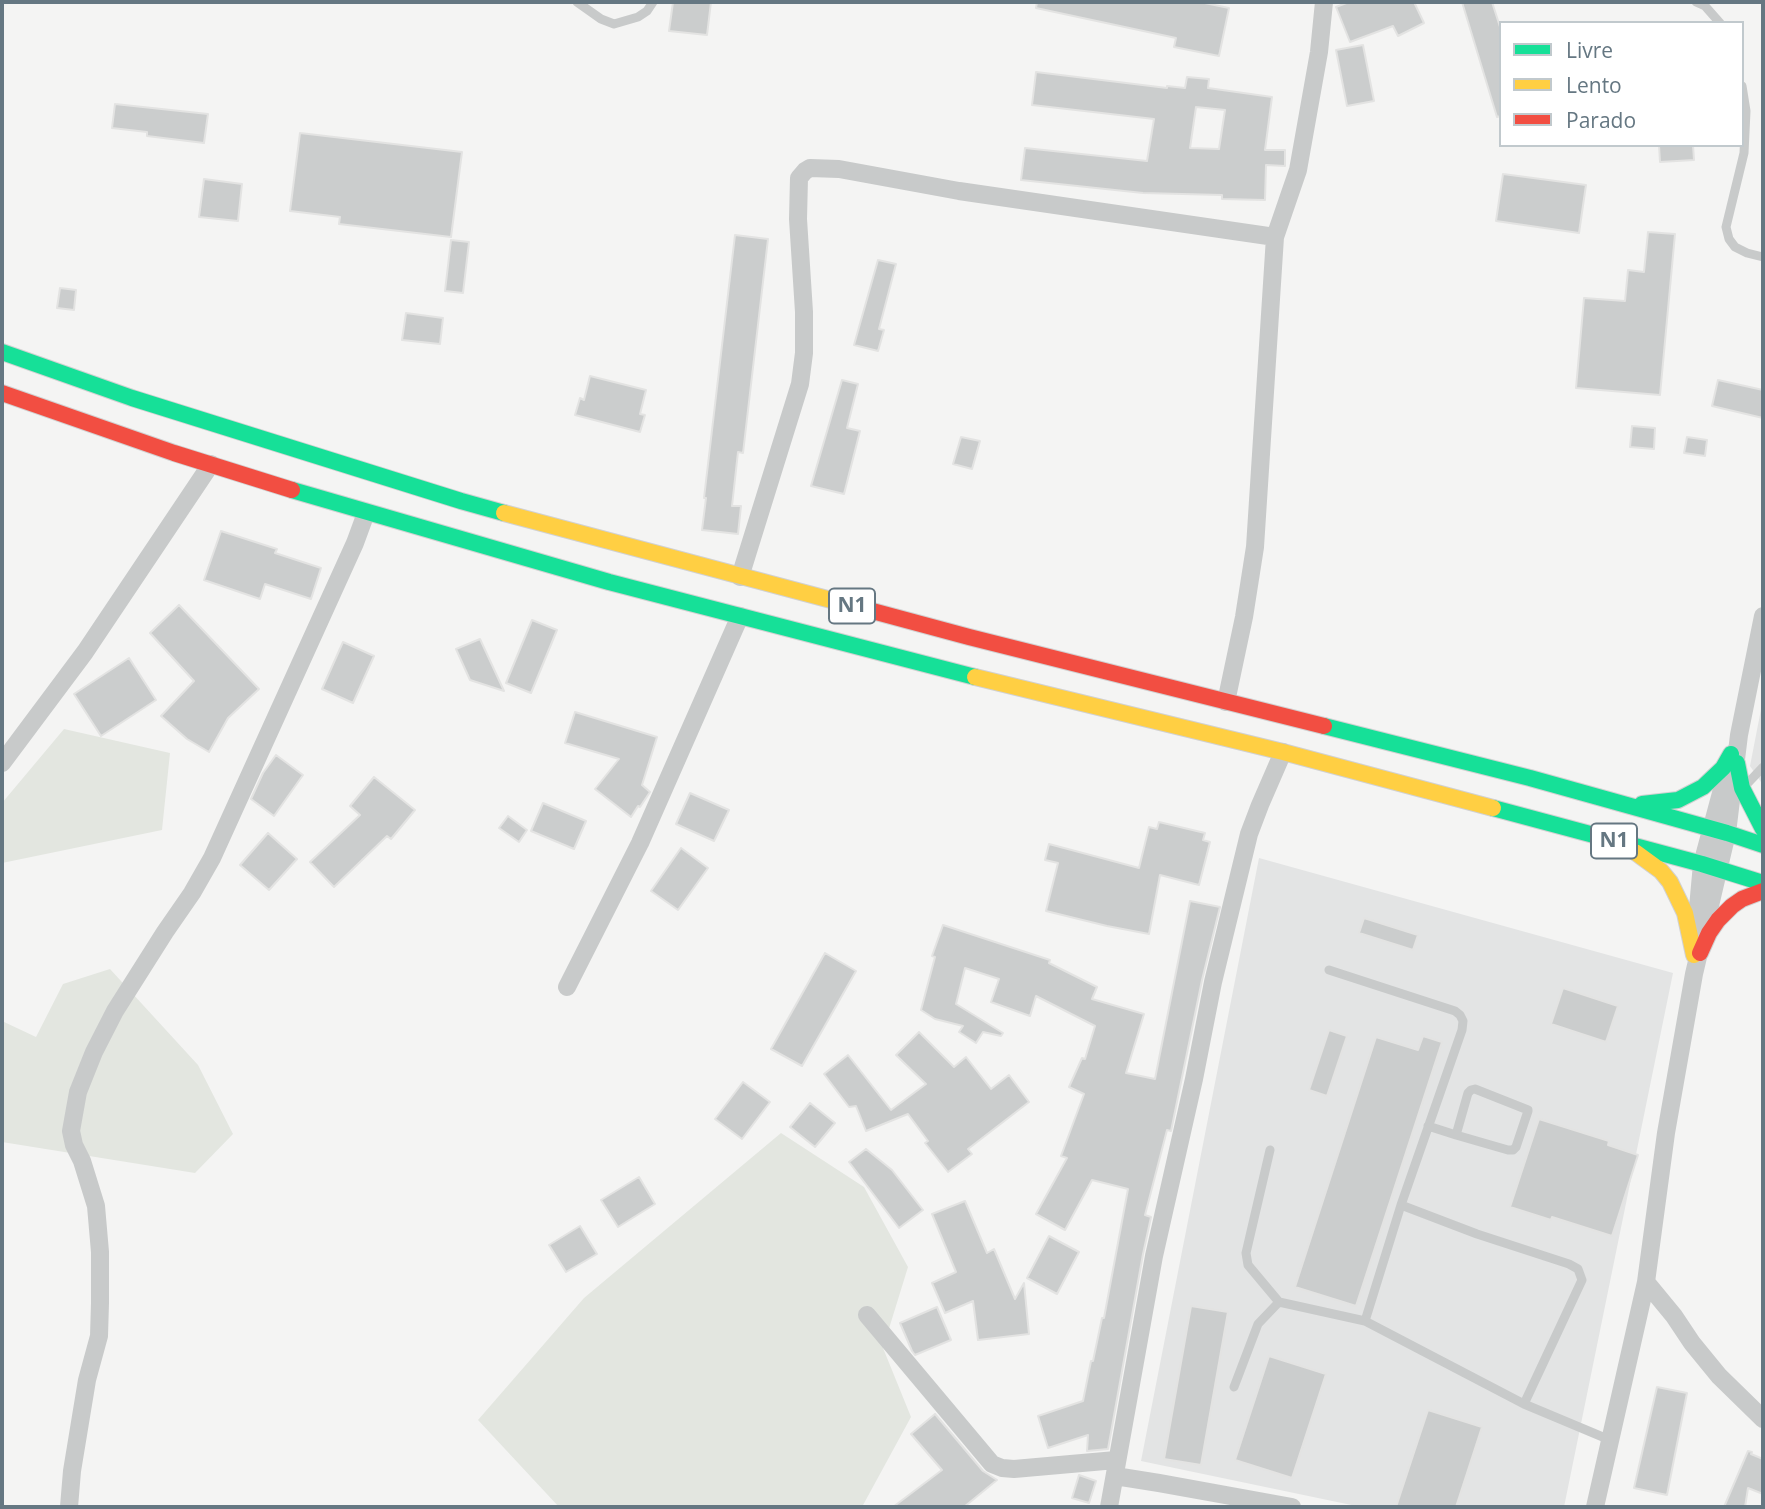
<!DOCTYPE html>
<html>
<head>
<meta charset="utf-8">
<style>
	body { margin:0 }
	#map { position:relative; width:1765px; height:1509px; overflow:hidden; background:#f4f4f3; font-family:"Open Sans",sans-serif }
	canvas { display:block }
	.frame { position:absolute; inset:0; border:4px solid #657782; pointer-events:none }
	.legend { position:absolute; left:1499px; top:21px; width:245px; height:126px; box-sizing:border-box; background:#fff; border:2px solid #c1c9cd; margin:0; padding:9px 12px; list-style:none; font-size:21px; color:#657782 }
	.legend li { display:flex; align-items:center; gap:14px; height:35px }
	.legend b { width:35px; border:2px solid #c1c9cd }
</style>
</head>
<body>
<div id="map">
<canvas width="1765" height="1509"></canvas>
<div class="frame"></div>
<ul class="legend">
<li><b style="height:9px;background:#16e098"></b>Livre</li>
<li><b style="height:9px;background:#ffcf43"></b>Lento</li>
<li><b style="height:9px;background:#f24e42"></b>Parado</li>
</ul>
</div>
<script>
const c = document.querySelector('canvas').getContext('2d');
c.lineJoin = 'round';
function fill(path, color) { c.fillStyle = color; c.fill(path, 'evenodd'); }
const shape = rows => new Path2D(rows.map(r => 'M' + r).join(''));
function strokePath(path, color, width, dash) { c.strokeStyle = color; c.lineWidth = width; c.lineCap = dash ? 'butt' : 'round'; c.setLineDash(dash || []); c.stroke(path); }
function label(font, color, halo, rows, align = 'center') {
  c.font = font + ' "Open Sans",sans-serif'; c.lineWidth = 7; c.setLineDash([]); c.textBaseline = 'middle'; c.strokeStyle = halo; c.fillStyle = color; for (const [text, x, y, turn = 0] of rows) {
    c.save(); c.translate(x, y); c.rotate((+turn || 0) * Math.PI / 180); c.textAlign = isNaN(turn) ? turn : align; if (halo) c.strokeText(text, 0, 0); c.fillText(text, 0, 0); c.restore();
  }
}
fill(shape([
	[1763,699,1763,785,1750,766],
	[1259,858,1673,973,1564,1507,1361,1507,1141,1461]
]), '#e3e4e4');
fill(shape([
	[64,729,170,753,162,830,2,863,2,803],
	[110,969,198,1065,233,1134,195,1173,2,1142,2,1021,36,1037,63,984],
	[781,1133,864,1187,908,1267,883,1348,911,1417,862,1507,559,1507,478,1420,584,1298]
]), '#e3e6e0');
const building = shape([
	[673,2,711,2,707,35,669,31,673,2],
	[1037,2,1200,2,1229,8,1219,56,1174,47,1176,38,1036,8,1037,2],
	[1349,2,1414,2,1424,23,1398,36,1393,26,1350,42,1336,7,1349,2],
	[1462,2,1492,2,1501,30,1501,116,1497,117,1462,2],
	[1363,45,1374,101,1347,106,1336,50,1363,45],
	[1036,72,1167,88,1167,86,1185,88,1187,77,1209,79,1208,88,1272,97,1265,150,1285,150,1285,166,1266,165,1265,200,1222,199,1222,195,1143,193,1021,180,1025,148,1147,161,1154,119,1032,105,1036,72],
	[1196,107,1225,110,1219,149,1190,148,1196,107],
	[115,104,208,114,204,143,147,136,147,132,112,128,115,104],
	[300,133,462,152,451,237,339,224,340,217,290,211,300,133],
	[1659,145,1693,145,1694,160,1660,162,1659,145],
	[1503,174,1586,185,1579,233,1496,221,1503,174],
	[204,179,242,184,238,221,199,217,204,179],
	[1648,232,1675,234,1660,395,1576,388,1584,298,1625,301,1628,270,1644,272,1648,232],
	[735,235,768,239,743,453,738,452,732,506,741,506,738,534,702,530,706,498,704,498,735,235],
	[451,240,469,242,463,293,445,291,451,240],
	[878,260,896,264,879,329,884,330,878,351,854,345,878,260],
	[60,288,76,290,74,310,57,308,60,288],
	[406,313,443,318,440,344,402,340,406,313],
	[590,376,646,390,640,414,645,415,640,432,575,415,580,398,584,400,590,376],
	[842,380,858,384,847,428,860,431,844,494,811,486,842,380],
	[1718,380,1763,390,1763,418,1712,406,1718,380],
	[1632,426,1655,428,1654,449,1630,447,1632,426],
	[961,437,980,441,972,469,953,464,961,437],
	[1687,437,1707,440,1705,456,1684,453,1687,437],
	[221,531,277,549,275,553,321,568,311,599,265,584,260,599,204,580,221,531],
	[179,605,259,689,228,718,209,752,187,739,161,716,194,681,150,633,179,605],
	[532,620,557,630,531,693,506,683,532,620],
	[480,639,504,691,470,680,456,649,480,639],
	[343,642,374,656,353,703,322,689,343,642],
	[129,658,156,700,101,736,74,694,129,658],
	[575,712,657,737,642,785,650,792,640,807,638,806,631,817,595,789,619,759,565,743,575,712],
	[276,755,303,775,274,816,251,799,263,773,276,755],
	[374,777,415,810,391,839,387,836,334,887,310,862,360,815,350,806,374,777],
	[690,793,729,810,714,841,676,824,690,793],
	[543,803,586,821,574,849,531,831,543,803],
	[508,816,527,830,519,842,499,828,508,816],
	[1159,822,1205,833,1203,840,1210,842,1199,885,1160,875,1149,934,1107,926,1046,911,1058,863,1045,860,1049,844,1139,868,1149,827,1157,829,1159,822],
	[268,833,297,859,269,890,240,865,268,833],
	[681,848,708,868,678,910,651,891,681,848],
	[1190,901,1220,907,1202,980,1171,1131,1167,1130,1145,1215,1151,1217,1143,1254,1108,1449,1087,1451,1088,1435,1048,1448,1038,1416,1083,1401,1091,1361,1093,1361,1102,1318,1104,1318,1128,1189,1092,1180,1065,1230,1036,1214,1067,1158,1061,1156,1084,1094,1069,1087,1082,1058,1085,1059,1095,1026,1036,996,1030,1016,991,1002,999,979,965,968,956,1004,1003,1033,1001,1036,983,1032,976,1043,959,1032,963,1026,935,1019,921,1010,935,957,932,956,943,925,1050,960,1049,963,1097,987,1092,999,1144,1014,1126,1073,1155,1079,1190,901],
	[1364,918,1418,935,1413,950,1359,933,1364,918],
	[825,953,856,971,802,1066,771,1049,825,953],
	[1563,988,1618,1006,1606,1042,1551,1024,1563,988],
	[1329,1030,1347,1036,1327,1096,1309,1090,1329,1030],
	[919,1032,954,1067,966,1057,991,1089,1009,1075,1029,1102,968,1149,972,1154,948,1172,925,1143,928,1141,908,1114,866,1131,856,1106,849,1107,824,1074,848,1055,891,1110,926,1084,896,1055,919,1032],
	[1423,1036,1442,1042,1356,1306,1295,1287,1376,1037,1418,1050,1423,1036],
	[743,1082,770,1102,742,1139,715,1119,743,1082],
	[810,1103,835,1123,815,1147,790,1127,810,1103],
	[1539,1119,1609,1141,1608,1145,1638,1155,1612,1236,1552,1217,1551,1220,1510,1207,1539,1119],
	[866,1149,892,1170,923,1210,899,1228,849,1162,866,1149],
	[639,1177,655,1204,618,1227,601,1200,639,1177],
	[965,1201,987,1253,994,1249,1015,1299,1024,1283,1029,1334,978,1340,973,1301,945,1313,932,1283,956,1272,932,1214,965,1201],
	[580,1226,597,1254,566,1272,549,1245,580,1226],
	[1049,1236,1079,1252,1057,1294,1027,1278,1049,1236],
	[1191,1306,1228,1312,1201,1465,1164,1459,1191,1306],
	[937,1307,951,1340,915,1355,912,1351,900,1323,937,1307],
	[1269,1356,1326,1374,1292,1478,1235,1460,1269,1356],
	[1657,1387,1687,1393,1667,1495,1634,1488,1657,1387],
	[1428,1410,1482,1427,1456,1507,1396,1507,1428,1410],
	[935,1414,983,1471,997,1480,964,1507,893,1507,942,1470,911,1434,935,1414],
	[1748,1451,1752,1452,1751,1454,1763,1459,1763,1494,1748,1488,1745,1507,1724,1507,1748,1451],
	[1079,1475,1096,1481,1089,1503,1072,1498,1079,1475]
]);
fill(building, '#cbcdcd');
strokePath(building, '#e3e3e2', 2);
const fast = shape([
	[2,352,132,398,461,501,504,513],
	[292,490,609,582,975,677],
	[1324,726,1530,778,1727,833,1763,845],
	[1737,763,1742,788,1763,829],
	[1642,804,1678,800,1703,787,1723,768,1731,754],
	[1493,808,1702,864,1763,883]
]);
const slow = shape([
	[504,513,865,609],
	[975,677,1283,752,1493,808],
	[1635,852,1661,871,1670,882,1685,913,1694,955]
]);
const jam = shape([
	[2,393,174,453,292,490],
	[865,609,969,637,1324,726],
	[1700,953,1709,933,1718,920,1732,906,1742,899,1763,891]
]);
strokePath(fast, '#d1d1d1', 18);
strokePath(slow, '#d1d1d1', 18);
strokePath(jam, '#d1d1d1', 18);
strokePath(shape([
	[577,2,601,19,614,24,638,17,647,11,653,2],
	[1696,2,1705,6,1720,23],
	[1742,86,1746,111,1744,153,1726,227,1729,239,1735,247,1747,253,1763,257],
	[1746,785,1763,767],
	[1329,970,1455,1011,1460,1015,1463,1021,1462,1030,1401,1205,1365,1321,1524,1404,1610,1440],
	[1428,1126,1456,1135,1508,1150,1513,1150,1516,1147,1528,1111,1528,1110,1475,1089,1471,1090,1468,1093,1456,1135],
	[1270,1150,1246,1253,1248,1265,1279,1302,1365,1321],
	[1401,1205,1477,1234,1569,1264,1578,1269,1582,1280,1524,1404],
	[1234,1387,1258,1324,1279,1302]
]), '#c8caca', 9);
strokePath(shape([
	[740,577,800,384,804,353,804,312,798,219,799,178,805,171,810,168,839,169,959,191,1275,237],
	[1226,702,1244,617,1255,547,1275,237,1298,170,1319,52,1324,2],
	[2,763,85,652,211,464],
	[1696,929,1702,864,1725,778],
	[567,987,640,843,740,616],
	[1646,1282,1674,1316,1692,1343,1719,1376,1763,1419],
	[867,1315,992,1464,1002,1468,1014,1469,1116,1460],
	[1115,1476,1159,1483,1292,1507],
	[69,1507,72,1471,87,1380,99,1336,100,1303,100,1252,96,1206,82,1161,74,1145,71,1131,78,1092,94,1052,115,1011,165,932,192,893,212,858,355,543,366,513],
	[1109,1507,1154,1256,1194,1079,1213,982,1249,834,1260,805,1283,752],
	[1595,1507,1646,1282,1666,1133,1694,974,1727,833,1739,735,1763,616]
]), '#c8caca', 18);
strokePath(fast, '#16e098', 16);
strokePath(slow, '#ffcf43', 16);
strokePath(jam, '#f24e42', 16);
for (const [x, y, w] of [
	[852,606,46],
	[1614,841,46]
]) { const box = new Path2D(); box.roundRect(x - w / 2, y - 17.5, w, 35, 5); c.fillStyle = '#fff'; c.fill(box); strokePath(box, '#657782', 2); }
label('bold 21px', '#657782', null, [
	["N1",852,606],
	["N1",1614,841]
]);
</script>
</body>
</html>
